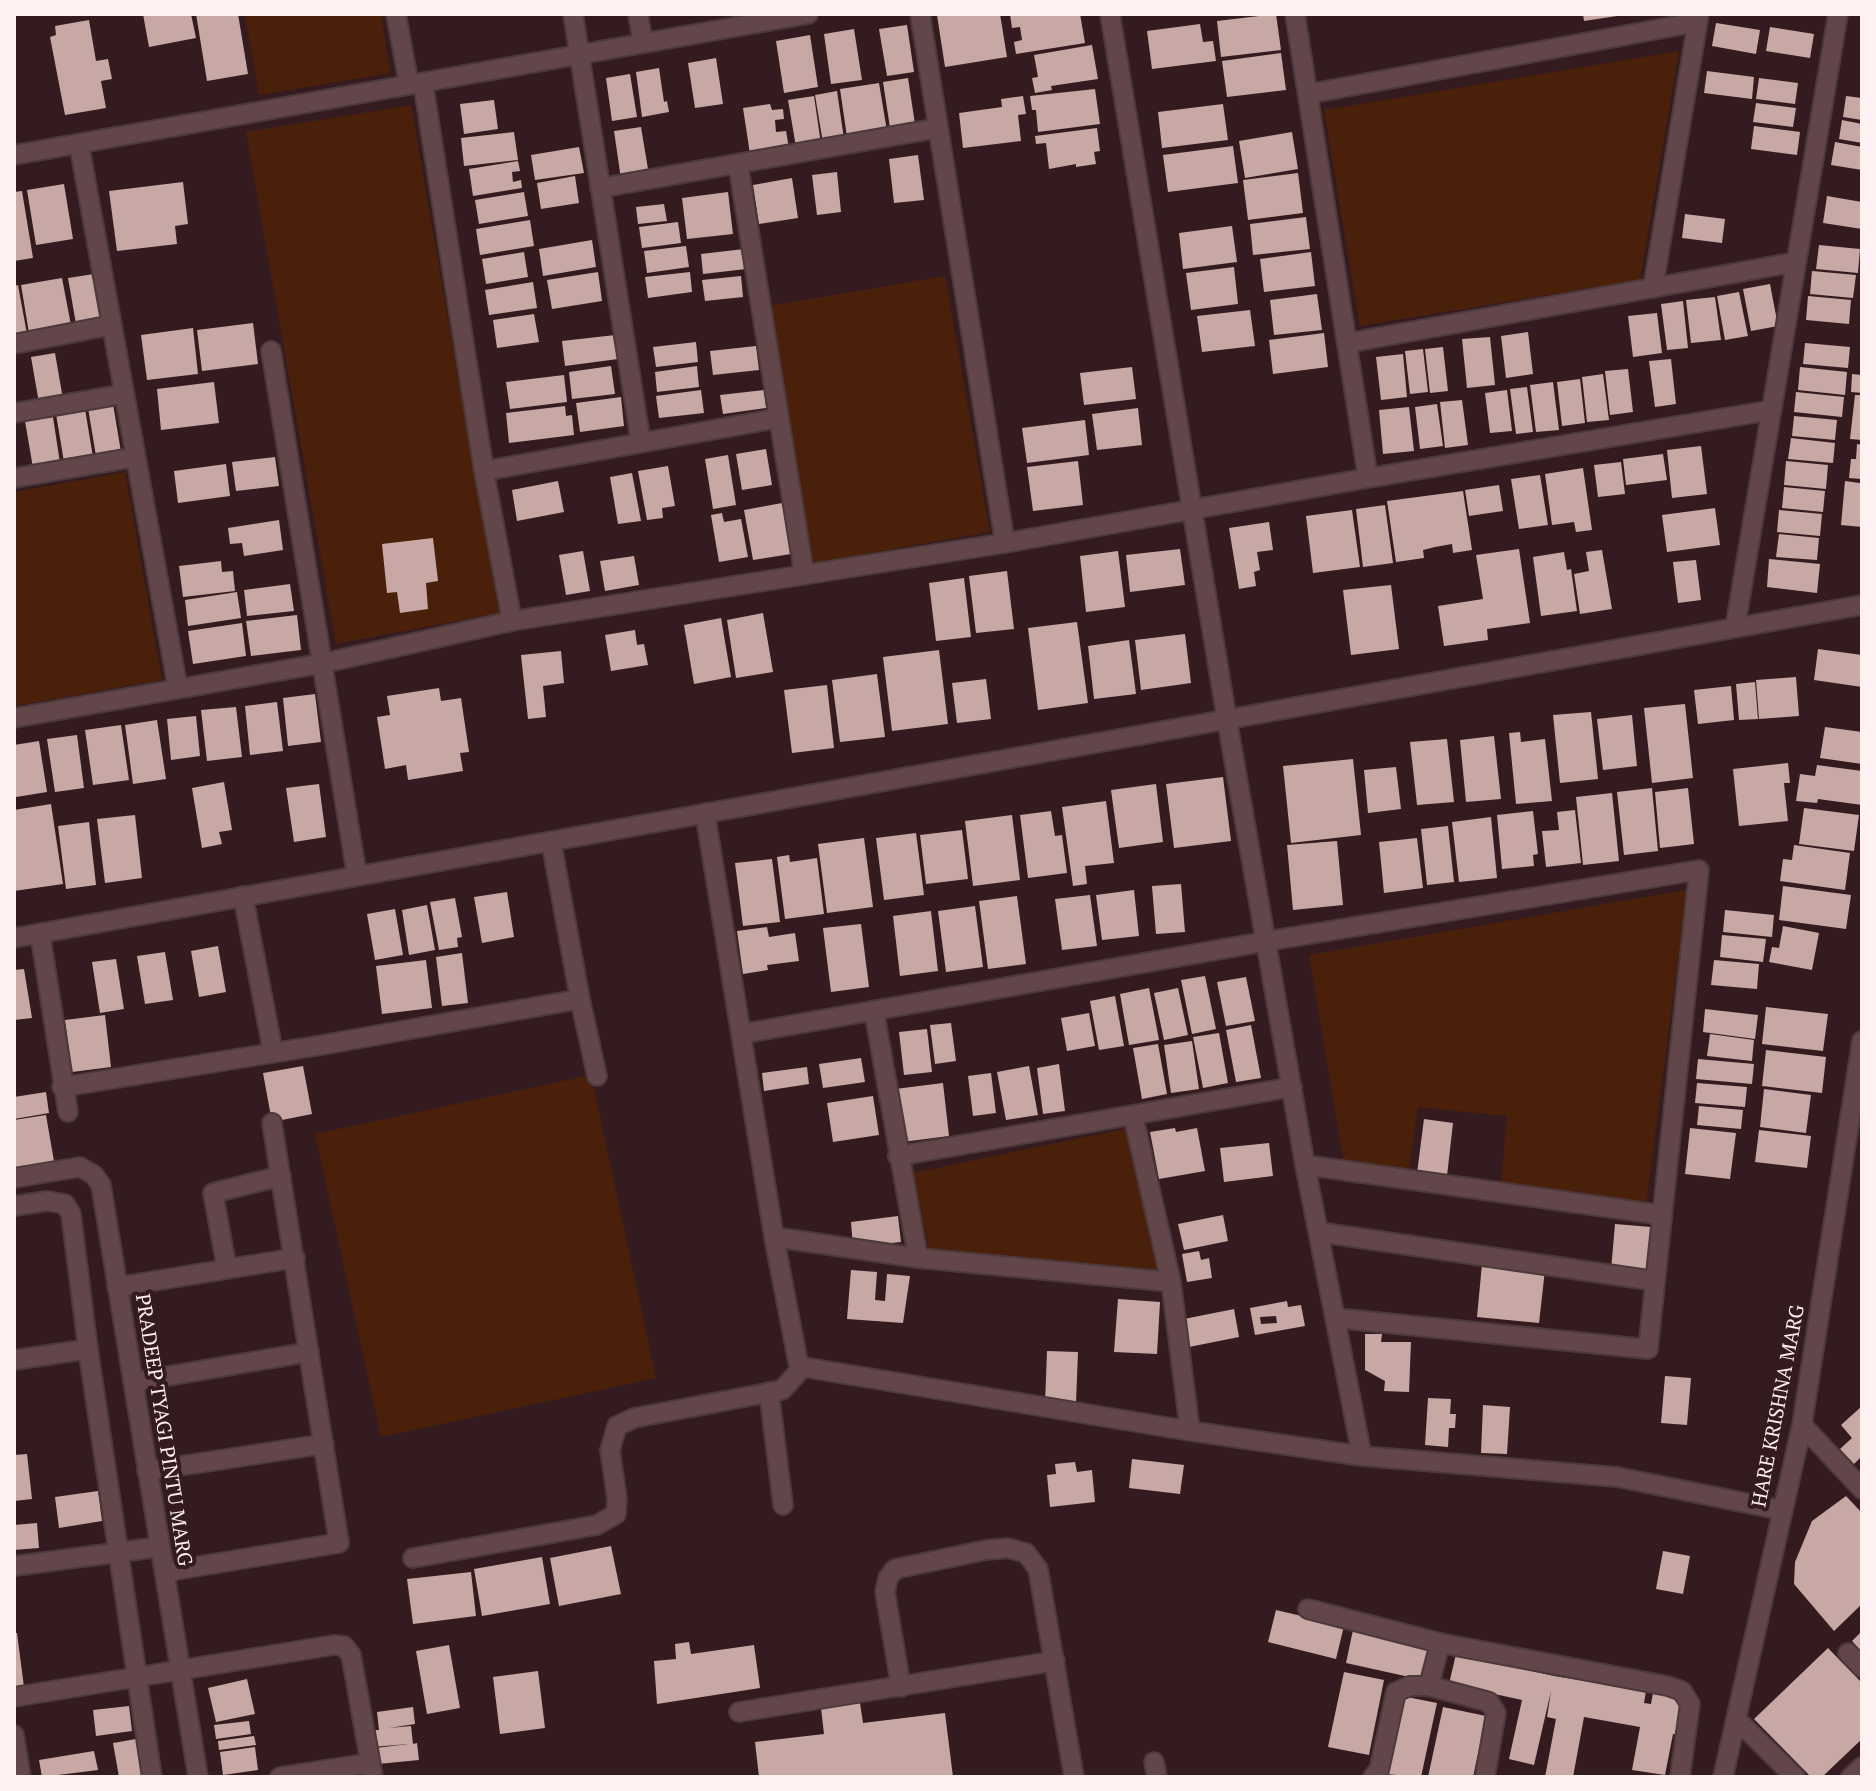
<!DOCTYPE html>
<html>
<head>
<meta charset="utf-8">
<style>
	body { margin:0 }
	#map { position:relative; width:1876px; height:1791px; overflow:hidden; background:#331b1f; font-family:"PT Serif",serif }
	canvas { display:block }
	.frame { position:absolute; inset:0; border:16px solid #fff1f2; pointer-events:none }
</style>
</head>
<body>
<div id="map">
<canvas width="1876" height="1791"></canvas>
<div class="frame"></div>
</div>
<script>
const c = document.querySelector('canvas').getContext('2d');
c.lineJoin = 'round';
function fill(path, color) { c.fillStyle = color; c.fill(path, 'evenodd'); }
const shape = rows => new Path2D(rows.map(r => 'M' + r).join(''));
function strokePath(path, color, width, dash) { c.strokeStyle = color; c.lineWidth = width; c.lineCap = dash ? 'butt' : 'round'; c.setLineDash(dash || []); c.stroke(path); }
function label(font, color, halo, rows, align = 'center') {
  c.font = font + ' "PT Serif",serif'; c.lineWidth = 8; c.setLineDash([]); c.textBaseline = 'middle'; c.strokeStyle = halo; c.fillStyle = color; for (const [text, x, y, turn = 0] of rows) {
    c.save(); c.translate(x, y); c.rotate((+turn || 0) * Math.PI / 180); c.textAlign = isNaN(turn) ? turn : align; if (halo) c.strokeText(text, 0, 0); c.fillText(text, 0, 0); c.restore();
  }
}
fill(shape([
	[256,14,381,14,390,73,259,95,245,16],
	[1679,51,1640,280,1360,326,1324,110],
	[411,105,499,613,336,644,246,132],
	[945,276,990,532,814,563,769,306],
	[125,472,162,680,14,706,14,492],
	[1687,890,1646,1204,1501,1185,1507,1116,1418,1107,1408,1175,1344,1163,1309,955],
	[591,1075,656,1378,381,1437,315,1134],
	[1128,1128,1158,1273,929,1249,913,1173]
]), '#4b200a');
fill(shape([
	[143,14,191,14,196,38,149,47],
	[196,14,238,14,248,74,207,81],
	[945,14,1000,14,1007,57,945,67,937,15],
	[1010,14,1080,14,1085,43,1016,54,1014,42,1022,40,1020,27,1012,28],
	[1276,14,1281,50,1221,57,1217,21],
	[1583,14,1617,14,1617,16,1584,21],
	[89,20,96,61,108,59,112,79,101,81,106,108,65,115,50,37,56,35,55,26],
	[1716,23,1760,30,1756,54,1712,46],
	[1200,24,1203,42,1213,41,1216,61,1152,69,1147,31],
	[907,25,914,72,887,76,879,29],
	[1770,27,1814,34,1810,58,1766,51],
	[854,29,862,80,831,84,824,34],
	[810,35,818,87,784,93,776,41],
	[1092,45,1098,79,1051,86,1052,90,1035,93,1032,78,1038,77,1034,55],
	[1281,53,1286,90,1227,97,1222,61],
	[716,58,723,104,695,108,688,63],
	[659,68,664,102,667,101,669,112,642,117,636,72],
	[1707,71,1754,77,1752,99,1704,93],
	[630,74,637,117,612,121,606,78],
	[908,78,915,124,890,128,883,82],
	[1759,78,1798,83,1795,104,1756,99],
	[879,83,887,131,847,137,840,89],
	[1095,89,1100,124,1038,132,1036,110,1032,110,1030,96],
	[837,91,844,139,823,143,815,95],
	[814,96,821,144,796,147,788,100],
	[1023,96,1026,114,1018,115,1021,141,963,148,959,113,1002,107,1001,99],
	[1846,96,1862,98,1862,120,1843,117],
	[494,100,498,129,464,134,460,104],
	[1756,103,1796,108,1793,127,1753,122],
	[770,104,772,110,783,109,784,119,775,120,776,132,786,131,789,148,750,154,743,108],
	[1223,104,1228,140,1162,148,1158,112],
	[1842,120,1862,124,1862,143,1839,139],
	[1754,126,1800,132,1797,155,1751,149],
	[641,127,649,175,621,179,614,131],
	[1097,128,1100,151,1094,152,1096,164,1076,167,1076,164,1049,169,1046,143,1036,144,1035,136],
	[514,132,518,160,464,166,461,138],
	[1292,132,1298,169,1245,178,1239,141],
	[1835,142,1862,147,1862,170,1831,165],
	[1233,146,1238,183,1168,192,1163,155],
	[579,147,584,173,535,180,531,155],
	[918,155,924,200,894,203,889,159],
	[518,161,520,171,512,172,513,182,521,180,522,188,473,196,469,169],
	[837,172,841,212,817,215,812,175],
	[1298,173,1303,213,1248,220,1243,180],
	[575,176,579,203,541,209,537,183],
	[792,178,798,218,759,224,753,185],
	[183,182,188,224,175,226,177,244,117,251,109,191],
	[64,184,73,239,36,245,27,190],
	[22,191,33,258,14,261,14,192],
	[524,192,528,216,479,224,475,200],
	[728,192,733,234,687,239,682,198],
	[1827,196,1862,202,1862,229,1823,223],
	[664,204,667,221,638,224,636,207],
	[1685,214,1725,219,1722,243,1682,238],
	[1306,217,1310,249,1253,255,1250,224],
	[530,220,534,246,480,255,476,229],
	[678,222,681,243,642,248,639,227],
	[1232,226,1237,262,1183,269,1179,233],
	[592,240,596,267,543,276,539,249],
	[1819,245,1860,249,1858,273,1816,269],
	[686,246,689,267,647,273,644,251],
	[744,249,746,269,703,274,701,254],
	[524,252,528,277,486,284,482,259],
	[1311,252,1315,286,1264,292,1260,259],
	[1234,267,1238,304,1191,310,1186,273],
	[1812,271,1856,275,1853,298,1810,294],
	[598,272,602,301,552,309,547,280],
	[690,272,692,292,648,298,645,277],
	[94,274,102,320,76,324,68,278],
	[741,276,743,297,705,301,702,280],
	[62,278,71,325,29,333,21,285],
	[533,282,537,308,489,315,485,290],
	[1770,284,1778,326,1751,331,1743,289],
	[18,285,27,334,14,336,14,286],
	[1739,292,1748,336,1725,340,1717,296],
	[1317,294,1322,330,1274,335,1270,300],
	[1808,296,1851,300,1849,324,1806,320],
	[1715,297,1721,340,1691,343,1686,300],
	[1683,301,1688,348,1667,350,1661,304],
	[1250,310,1255,346,1202,352,1197,316],
	[1657,313,1662,353,1633,357,1628,316],
	[534,314,539,342,497,348,493,320],
	[253,323,258,364,202,371,197,330],
	[193,328,198,374,147,380,141,335],
	[1528,332,1533,374,1506,378,1501,336],
	[1324,333,1328,367,1273,374,1269,340],
	[615,335,618,359,565,366,562,341],
	[1490,337,1495,385,1467,388,1462,339],
	[696,342,698,362,656,367,653,347],
	[1805,343,1850,347,1848,368,1803,364],
	[756,346,759,370,713,375,710,351],
	[1443,347,1448,391,1430,393,1425,349],
	[1423,349,1428,392,1410,394,1405,351],
	[55,353,63,399,39,403,31,357],
	[1403,354,1407,397,1381,400,1376,357],
	[1671,359,1676,404,1655,407,1649,361],
	[611,366,615,394,572,399,569,372],
	[697,366,699,387,657,392,655,372],
	[1132,367,1136,399,1084,405,1080,373],
	[1800,367,1847,372,1845,395,1798,390],
	[1628,369,1633,412,1610,415,1605,371],
	[1603,374,1609,420,1587,422,1582,377],
	[1852,374,1862,375,1862,393,1851,392],
	[564,375,567,402,510,409,506,382],
	[1580,379,1585,423,1562,426,1557,382],
	[214,382,219,423,161,430,157,389],
	[1553,382,1559,430,1536,432,1530,385],
	[1527,387,1533,432,1516,434,1510,389],
	[701,390,704,413,659,418,656,396],
	[764,390,766,408,723,414,720,395],
	[1507,390,1512,431,1490,433,1485,393],
	[1796,392,1844,397,1842,417,1794,412],
	[1855,395,1862,395,1862,440,1850,439],
	[621,397,624,426,580,432,576,403],
	[1462,400,1468,445,1445,448,1440,402],
	[113,404,121,452,96,456,88,408],
	[1437,404,1443,446,1420,449,1415,407],
	[565,406,566,416,572,415,574,435,509,443,506,413],
	[1409,407,1414,451,1383,454,1379,410],
	[1138,408,1142,445,1097,450,1092,414],
	[85,409,93,457,64,462,56,414],
	[1794,416,1837,420,1835,440,1792,436],
	[53,417,60,463,33,468,25,421],
	[1085,420,1089,455,1027,463,1022,428],
	[1791,438,1835,443,1833,463,1788,459],
	[1857,444,1862,445,1862,479,1849,478,1851,459,1856,459],
	[1701,446,1707,494,1672,498,1667,450],
	[766,449,772,485,742,490,736,454],
	[1663,454,1667,480,1626,485,1623,459],
	[728,455,736,505,713,509,705,459],
	[275,457,279,486,236,491,232,462],
	[1078,461,1083,505,1033,511,1027,467],
	[1786,461,1828,465,1826,489,1784,485],
	[1621,462,1625,494,1598,497,1594,465],
	[226,464,230,496,178,503,174,471],
	[668,466,675,506,662,508,663,518,647,520,638,471],
	[1583,468,1592,530,1576,532,1574,522,1552,525,1545,474],
	[632,473,641,521,618,524,610,477],
	[1540,475,1548,525,1519,529,1511,479],
	[558,481,564,512,517,521,512,490],
	[1845,481,1860,483,1862,527,1841,525],
	[1499,485,1503,511,1469,516,1465,490],
	[1784,487,1825,491,1823,512,1782,508],
	[1463,491,1472,550,1453,553,1452,544,1435,547,1423,550,1424,558,1396,562,1387,501],
	[782,503,791,554,753,560,744,510],
	[1385,505,1393,563,1363,567,1356,509],
	[1715,508,1720,545,1667,552,1662,515],
	[1352,510,1360,567,1313,573,1306,516],
	[1779,510,1822,514,1820,536,1777,532],
	[722,513,724,522,741,519,748,557,719,562,711,515],
	[279,520,283,550,244,556,242,543,230,544,228,528],
	[1269,522,1273,550,1257,552,1260,570,1254,572,1256,586,1239,589,1229,528],
	[1779,534,1819,538,1817,560,1776,557],
	[433,538,438,581,426,583,428,609,400,613,397,592,387,593,382,544],
	[1180,549,1185,585,1130,592,1126,555],
	[1519,549,1530,623,1487,629,1488,640,1444,646,1438,606,1483,599,1476,555],
	[1602,550,1612,609,1580,614,1574,574,1589,571,1586,552],
	[583,551,590,591,566,595,559,555],
	[1118,551,1125,607,1086,612,1080,556],
	[1564,552,1567,570,1571,569,1577,611,1541,616,1533,557],
	[634,556,639,585,605,591,600,561],
	[1769,559,1820,564,1817,593,1767,587],
	[1696,560,1701,600,1678,603,1673,562],
	[221,561,222,572,233,571,235,591,183,597,179,566],
	[1007,571,1014,629,976,633,969,576],
	[964,578,971,637,936,641,929,583],
	[290,584,294,611,247,616,244,590],
	[1391,585,1399,649,1351,655,1343,590],
	[237,592,241,618,188,626,185,600],
	[763,613,773,672,736,678,727,620],
	[297,615,301,650,251,656,246,621],
	[721,618,731,677,694,684,684,625],
	[1077,622,1088,703,1038,710,1028,628],
	[242,623,246,656,193,664,188,631],
	[635,630,637,645,644,644,648,665,611,671,605,635],
	[1185,634,1191,683,1141,690,1135,640],
	[1129,640,1136,694,1094,699,1088,646],
	[1818,649,1862,655,1862,687,1814,680],
	[939,650,948,724,892,731,883,657],
	[561,651,564,683,543,686,546,717,528,719,521,655],
	[877,674,885,737,840,742,832,680],
	[1796,677,1799,716,1759,719,1756,680],
	[986,679,991,719,957,723,952,683],
	[1755,682,1758,719,1739,720,1736,684],
	[827,685,834,748,792,753,784,690],
	[1731,686,1734,720,1698,724,1694,690],
	[439,688,441,701,461,698,469,752,460,753,463,771,408,780,406,765,385,769,377,717,390,715,387,696],
	[315,694,321,742,288,746,283,698],
	[277,702,283,751,250,755,245,706],
	[1685,704,1693,778,1652,783,1644,708],
	[236,707,242,757,207,761,201,710],
	[1591,712,1598,779,1560,783,1553,715],
	[1632,715,1637,766,1603,770,1597,719],
	[196,716,200,756,171,760,167,719],
	[157,720,166,779,133,784,125,725],
	[121,725,129,780,93,785,85,730],
	[1825,727,1862,732,1862,764,1820,758],
	[1520,732,1521,742,1545,739,1552,801,1516,804,1509,733],
	[77,735,84,788,55,792,47,739],
	[1494,736,1501,799,1466,802,1460,740],
	[1447,739,1454,802,1417,805,1410,742],
	[39,741,47,792,16,797,14,745],
	[1353,759,1361,835,1291,843,1283,766],
	[1788,763,1790,783,1784,783,1788,821,1739,826,1733,769],
	[1817,765,1862,771,1862,805,1818,799,1817,803,1796,801,1800,774,1815,776],
	[1396,767,1401,809,1368,813,1364,770],
	[1223,777,1231,841,1174,848,1166,784],
	[224,782,232,830,219,832,222,844,202,848,192,788],
	[319,784,326,837,294,842,286,788],
	[1156,784,1163,842,1119,848,1111,790],
	[1652,788,1658,851,1624,855,1617,792],
	[1688,788,1694,844,1660,848,1655,792],
	[1612,793,1619,861,1583,865,1576,797],
	[1106,801,1114,863,1085,866,1087,884,1073,886,1062,807],
	[51,804,63,884,14,891,14,810],
	[1804,808,1859,815,1854,851,1799,844],
	[1575,810,1581,863,1546,867,1542,831,1559,830,1557,812],
	[1051,811,1055,836,1062,835,1067,873,1028,878,1020,815],
	[1533,811,1538,854,1533,855,1534,866,1502,869,1497,815],
	[135,815,142,878,105,883,97,819],
	[1012,815,1020,880,973,886,965,821],
	[1491,817,1497,878,1459,882,1452,822],
	[89,822,96,885,66,889,58,826],
	[1448,826,1454,882,1427,885,1421,829],
	[962,830,968,879,926,884,920,835],
	[916,833,924,895,884,900,876,838],
	[864,838,873,907,827,913,818,844],
	[1417,838,1423,888,1384,893,1379,842],
	[1337,841,1343,905,1293,910,1287,845],
	[1794,845,1850,853,1845,890,1780,881,1783,859,1792,860],
	[789,855,790,862,817,858,824,914,785,919,777,857],
	[772,859,780,922,743,926,735,863],
	[1181,884,1185,932,1156,934,1152,886],
	[1783,886,1851,895,1846,929,1779,920],
	[1134,890,1139,936,1102,940,1096,895],
	[507,892,514,937,482,943,474,897],
	[1090,895,1097,946,1062,950,1055,899],
	[1017,896,1026,964,988,969,979,901],
	[455,898,462,937,457,938,458,947,439,950,430,902],
	[427,905,435,950,409,955,402,910],
	[975,906,983,967,946,972,938,911],
	[395,909,403,955,375,960,367,914],
	[1725,910,1774,915,1772,937,1723,932],
	[931,911,938,971,900,976,893,916],
	[861,924,869,987,831,992,823,928],
	[1783,926,1819,933,1812,970,1769,962,1772,947,1779,948],
	[767,927,769,937,795,933,799,961,767,965,768,970,743,974,737,931],
	[1722,935,1766,939,1763,962,1720,957],
	[218,946,226,992,199,997,191,951],
	[165,952,173,1000,145,1004,137,956],
	[462,953,468,1003,442,1006,436,957],
	[116,959,124,1009,100,1013,92,962],
	[426,960,432,1008,382,1014,376,966],
	[1714,960,1759,964,1757,989,1711,985],
	[24,969,32,1018,14,1020,14,970],
	[1205,976,1216,1029,1192,1034,1181,980],
	[1246,977,1255,1021,1226,1026,1217,982],
	[1149,988,1159,1040,1129,1045,1120,994],
	[1178,988,1188,1035,1164,1040,1154,993],
	[1115,996,1124,1046,1099,1050,1090,1001],
	[1766,1007,1828,1014,1823,1051,1762,1044],
	[1705,1009,1758,1015,1755,1039,1703,1032],
	[1089,1013,1095,1046,1067,1051,1061,1018],
	[105,1015,111,1067,72,1072,65,1020],
	[951,1023,956,1061,935,1064,930,1025],
	[1251,1025,1261,1078,1236,1082,1226,1030],
	[927,1029,932,1072,904,1075,899,1032],
	[1219,1033,1228,1083,1203,1088,1193,1037],
	[1710,1034,1754,1040,1752,1061,1707,1056],
	[1192,1041,1199,1089,1171,1093,1164,1045],
	[1158,1044,1167,1094,1142,1099,1133,1048],
	[1766,1050,1826,1057,1822,1093,1762,1086],
	[861,1058,865,1082,823,1088,819,1064],
	[1698,1059,1754,1064,1752,1084,1696,1079],
	[1059,1064,1065,1111,1043,1114,1037,1068],
	[303,1066,312,1114,272,1122,263,1073],
	[1029,1066,1038,1115,1006,1120,997,1072],
	[807,1067,809,1084,764,1091,762,1073],
	[991,1073,996,1113,973,1116,968,1076],
	[943,1083,949,1136,902,1142,895,1089],
	[1697,1083,1747,1087,1745,1107,1695,1103],
	[1764,1089,1811,1095,1806,1133,1760,1127],
	[46,1092,49,1113,14,1119,14,1097],
	[873,1096,879,1135,833,1142,827,1103],
	[1699,1106,1743,1110,1741,1129,1697,1125],
	[46,1115,55,1167,14,1174,14,1120],
	[1424,1119,1453,1123,1447,1176,1417,1173],
	[1175,1128,1176,1132,1197,1128,1205,1171,1159,1179,1150,1132],
	[1690,1128,1736,1133,1730,1179,1685,1174],
	[1759,1130,1811,1136,1807,1168,1755,1162],
	[1269,1143,1273,1176,1224,1182,1220,1148],
	[1223,1215,1228,1241,1184,1250,1178,1224],
	[898,1216,901,1242,853,1247,851,1222],
	[1615,1224,1651,1227,1646,1273,1611,1270],
	[1199,1251,1201,1260,1209,1258,1212,1278,1187,1282,1182,1254],
	[1482,1264,1545,1270,1539,1323,1477,1317],
	[851,1270,877,1272,875,1300,885,1301,887,1274,910,1276,903,1323,847,1319],
	[1118,1299,1160,1302,1157,1354,1114,1352],
	[1287,1301,1288,1307,1301,1305,1305,1326,1255,1335,1250,1308],
	[1276,1316,1277,1323,1261,1324,1260,1317],
	[1234,1309,1239,1337,1189,1347,1184,1319],
	[1365,1334,1382,1334,1381,1342,1411,1342,1409,1392,1384,1391,1385,1381,1365,1370],
	[1047,1351,1078,1352,1076,1403,1045,1403],
	[1665,1376,1691,1378,1687,1425,1661,1423],
	[1428,1398,1451,1399,1450,1414,1456,1414,1455,1428,1449,1428,1448,1447,1425,1445],
	[1483,1405,1510,1407,1507,1454,1481,1453],
	[1862,1406,1862,1456,1854,1464,1840,1449,1852,1438,1841,1425],
	[27,1454,32,1499,14,1501,14,1455],
	[1132,1459,1184,1465,1180,1494,1129,1488],
	[1075,1462,1077,1472,1092,1470,1095,1502,1050,1507,1047,1475,1056,1474,1055,1464],
	[98,1491,102,1521,59,1528,55,1497],
	[1846,1496,1862,1513,1862,1604,1834,1631,1794,1584,1795,1562,1812,1521],
	[37,1523,39,1548,14,1550,14,1525],
	[611,1546,621,1594,559,1606,550,1558],
	[1663,1551,1690,1556,1683,1594,1656,1589],
	[542,1557,550,1604,482,1616,474,1569],
	[471,1572,476,1616,413,1624,407,1579],
	[1276,1610,1344,1626,1336,1659,1268,1642],
	[1353,1630,1430,1648,1423,1680,1346,1663],
	[1862,1631,1862,1652,1852,1641],
	[14,1633,17,1633,24,1687,14,1689],
	[689,1642,691,1654,754,1645,760,1688,657,1704,654,1661,676,1659,675,1644],
	[449,1645,460,1708,427,1714,416,1651],
	[1828,1648,1862,1683,1862,1739,1822,1777,1811,1777,1754,1719],
	[1456,1654,1554,1676,1646,1691,1644,1703,1651,1704,1653,1693,1674,1696,1683,1711,1680,1735,1673,1734,1665,1775,1632,1770,1640,1727,1584,1717,1573,1777,1545,1777,1556,1719,1547,1717,1551,1691,1534,1765,1509,1759,1522,1700,1449,1684],
	[538,1671,545,1728,500,1734,493,1677],
	[1344,1672,1384,1680,1369,1755,1328,1747],
	[247,1679,255,1714,216,1722,208,1688],
	[1402,1696,1437,1703,1421,1777,1385,1774],
	[860,1703,863,1723,945,1713,953,1777,759,1777,755,1742,824,1734,821,1708],
	[129,1706,132,1731,96,1736,93,1710],
	[413,1707,415,1724,389,1728,411,1726,413,1744,417,1743,419,1760,378,1764,376,1748,408,1744,373,1747,371,1730,379,1730,377,1712],
	[1443,1707,1486,1716,1473,1777,1428,1777],
	[249,1721,251,1734,216,1739,214,1725],
	[254,1736,256,1745,219,1750,218,1741],
	[136,1739,143,1777,119,1777,113,1743],
	[255,1747,258,1770,223,1775,220,1752],
	[94,1751,98,1770,42,1777,39,1760]
]), '#c8a8a4');
const minor = shape([
	[396,14,409,85],
	[573,14,641,443],
	[638,14,643,43],
	[920,14,1005,543],
	[1110,14,1227,720,1305,1165,1362,1456],
	[1295,14,1368,478],
	[423,83,484,471,512,621],
	[1308,94,1697,22],
	[79,144,178,689],
	[14,155,808,14],
	[738,164,804,573],
	[600,188,938,128],
	[1653,288,1699,14],
	[1347,343,1796,262],
	[14,344,112,325],
	[271,351,357,876],
	[14,413,124,394],
	[484,471,779,418],
	[14,478,136,457],
	[1735,628,1838,14],
	[14,718,324,663,512,621,1005,543,1368,478,1772,410],
	[705,813,774,1237,798,1362,803,1367,1190,1431,1362,1456,1617,1477,1781,1510],
	[243,896,273,1052],
	[40,933,68,1112],
	[14,938,1862,605],
	[580,999,597,1076],
	[874,1011,918,1258],
	[741,1034,1268,941,1699,870,1648,1349,1335,1318],
	[62,1087,322,1045,580,999,551,841],
	[1133,1115,1171,1282],
	[898,1156,1292,1087],
	[1305,1165,1662,1215],
	[14,1178,80,1167,94,1175,101,1185,198,1777],
	[14,1206,47,1201,65,1204,71,1214,88,1349,152,1777],
	[1318,1232,1655,1281],
	[774,1237,918,1258,1171,1282,1190,1431],
	[227,1269,213,1193,281,1176],
	[117,1287,295,1258],
	[14,1360,88,1349],
	[133,1382,309,1352],
	[769,1392,783,1505],
	[1802,1425,1862,1489],
	[147,1471,324,1444],
	[413,1558,597,1525,616,1514,617,1499,610,1450,617,1426,634,1418,782,1390,803,1367],
	[14,1566,159,1547],
	[164,1572,339,1543,272,1123],
	[1308,1609,1440,1643,1668,1686,1682,1691,1690,1704,1680,1777],
	[1848,1653,1862,1667],
	[1429,1686,1489,1702,1496,1713,1485,1777],
	[901,1687,885,1592,888,1578,895,1569,986,1550,1008,1548,1026,1553,1038,1569,1074,1777],
	[14,1697,334,1645,344,1646,351,1655,373,1777],
	[739,1712,1055,1661],
	[1736,1719,1795,1777],
	[14,1735,21,1777],
	[1154,1762,1157,1777],
	[280,1777,370,1763],
	[1373,1777,1379,1770,1396,1692,1410,1686,1429,1686,1440,1643],
	[1723,1777,1802,1425,1862,1041],
	[1851,1777,1862,1767]
]);
strokePath(minor, '#4c393c', 22);
strokePath(minor, '#62464a', 18);
label('20px', '#fff1f2', '#331b1f', [
	["HARE KRISHNA MARG",1779,1406,-79],
	["PRADEEP TYAGI PINTU MARG",163,1430,81]
]);
</script>
</body>
</html>
